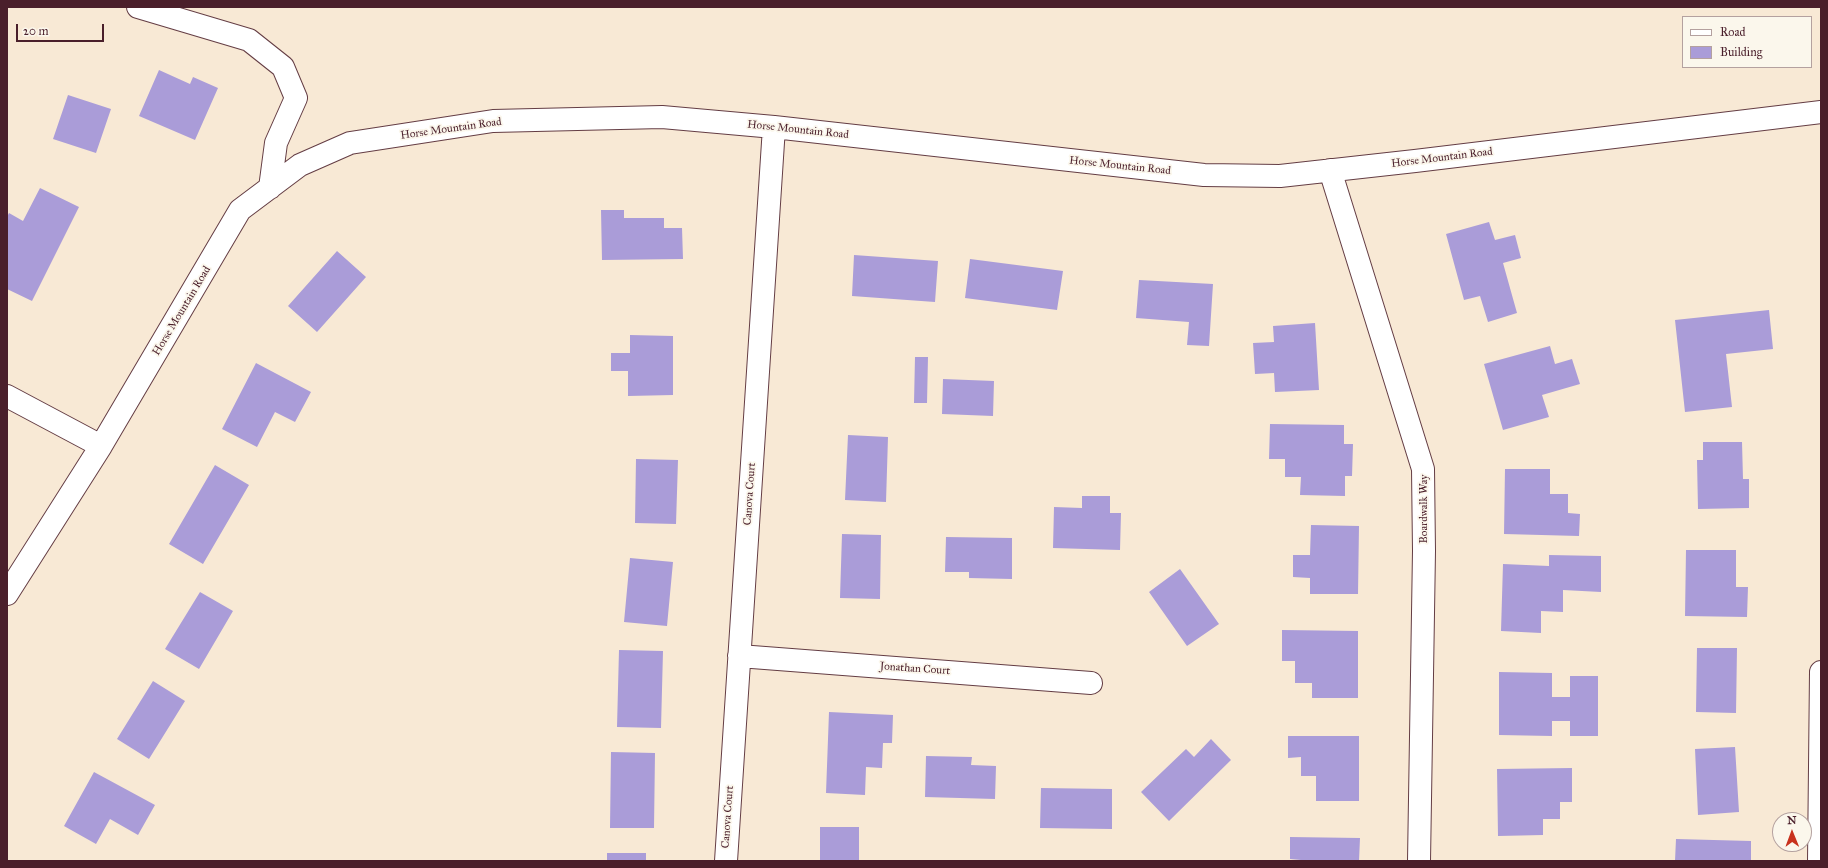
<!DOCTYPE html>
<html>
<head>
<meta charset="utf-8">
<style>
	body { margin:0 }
	#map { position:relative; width:1828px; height:868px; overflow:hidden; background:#f8e9d5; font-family:"IM FELL Great Primer",serif }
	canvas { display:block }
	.frame { position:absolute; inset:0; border:8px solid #4a1f2b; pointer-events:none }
	.legend { position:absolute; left:1682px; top:16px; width:130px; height:52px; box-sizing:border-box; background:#fbf7ec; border:1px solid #b4a19f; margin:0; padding:5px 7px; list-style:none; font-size:12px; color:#4a1f2b }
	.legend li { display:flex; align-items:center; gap:8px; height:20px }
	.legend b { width:20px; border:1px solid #b4a19f }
	.north { position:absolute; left:1772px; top:812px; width:40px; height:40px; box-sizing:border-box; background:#fbf7ec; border:1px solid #b4a19f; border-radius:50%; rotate:359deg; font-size:11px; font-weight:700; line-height:16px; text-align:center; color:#4a1f2b }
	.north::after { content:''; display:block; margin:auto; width:14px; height:18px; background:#c8321e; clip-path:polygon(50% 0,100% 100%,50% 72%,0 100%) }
	.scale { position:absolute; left:16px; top:24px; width:88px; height:18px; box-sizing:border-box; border:2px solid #4a1f2b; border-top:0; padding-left:5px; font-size:12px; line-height:14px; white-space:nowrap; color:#4a1f2b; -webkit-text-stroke:3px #fbf7ec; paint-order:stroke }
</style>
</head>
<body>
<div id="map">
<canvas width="1828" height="868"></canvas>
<div class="frame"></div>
<ul class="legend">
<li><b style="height:5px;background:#fff"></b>Road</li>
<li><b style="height:11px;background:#aa9cd8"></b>Building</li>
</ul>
<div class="north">N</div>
<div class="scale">20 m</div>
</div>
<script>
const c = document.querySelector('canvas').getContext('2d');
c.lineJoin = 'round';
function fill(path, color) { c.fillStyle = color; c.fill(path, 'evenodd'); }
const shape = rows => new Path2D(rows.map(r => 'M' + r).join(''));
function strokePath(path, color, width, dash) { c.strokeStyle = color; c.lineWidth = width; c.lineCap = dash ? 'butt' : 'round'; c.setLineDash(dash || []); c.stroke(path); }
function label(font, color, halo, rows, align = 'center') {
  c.font = font + ' "IM FELL Great Primer",serif'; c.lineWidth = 3.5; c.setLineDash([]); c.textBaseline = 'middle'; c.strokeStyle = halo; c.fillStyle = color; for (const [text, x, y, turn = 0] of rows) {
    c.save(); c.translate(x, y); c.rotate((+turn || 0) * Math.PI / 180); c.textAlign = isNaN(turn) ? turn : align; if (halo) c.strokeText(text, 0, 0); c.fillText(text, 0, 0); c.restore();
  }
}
fill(shape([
	[159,70,190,84,193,77,218,88,195,140,139,116],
	[68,95,111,109,96,153,53,139],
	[40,188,79,207,32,301,7,289,7,217,9,213,23,221],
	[601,210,624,210,624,218,664,218,664,228,682,228,683,259,602,260],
	[1489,222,1495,240,1515,235,1521,258,1503,263,1517,313,1488,322,1480,296,1464,300,1446,234],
	[337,251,366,277,317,332,288,306],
	[854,255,938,261,935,302,852,296],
	[970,259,1063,271,1057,310,965,298],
	[1139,280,1213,284,1209,346,1187,345,1189,322,1136,318],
	[1769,310,1773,349,1726,354,1732,407,1685,412,1675,320],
	[1315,323,1319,390,1275,392,1274,373,1255,374,1253,343,1274,342,1273,326],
	[630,335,673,336,673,395,628,396,628,371,611,371,611,353,630,353],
	[1550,346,1555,364,1572,359,1580,384,1542,395,1549,417,1503,430,1484,364],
	[915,357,928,357,927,403,914,403],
	[256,363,311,392,295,422,275,412,257,447,222,429],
	[943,379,994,381,993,416,942,414],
	[1270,424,1344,425,1344,444,1353,444,1352,476,1345,476,1345,496,1300,495,1301,477,1285,477,1285,459,1269,459],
	[848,435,888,437,886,502,845,500],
	[1703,442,1742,442,1743,479,1749,479,1749,508,1698,509,1697,460,1703,460],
	[636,459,678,460,676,524,635,523],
	[215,465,249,485,203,564,169,544],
	[1505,469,1550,469,1550,494,1568,494,1568,513,1580,514,1579,536,1504,534],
	[1082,496,1110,496,1110,513,1121,513,1120,550,1053,548,1054,507,1082,508],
	[1311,525,1359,526,1358,594,1310,594,1310,578,1293,577,1293,555,1310,555],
	[842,534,881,535,880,599,840,598],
	[946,537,1012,538,1012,579,969,578,969,572,945,572],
	[1686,550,1736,550,1736,587,1748,587,1747,617,1685,616],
	[1549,555,1601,556,1601,592,1563,590,1563,612,1541,611,1541,633,1501,631,1503,564,1549,566],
	[630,558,673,562,667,626,624,622],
	[1180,569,1219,624,1187,646,1149,592],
	[200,592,233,611,199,669,165,649],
	[1282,630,1358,631,1358,698,1312,698,1312,683,1295,683,1295,661,1282,661],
	[1697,648,1737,648,1736,713,1696,712],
	[619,650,663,651,661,728,617,727],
	[1499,672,1552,673,1552,697,1570,697,1570,676,1598,676,1598,736,1570,736,1570,721,1552,721,1552,736,1499,735],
	[153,681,185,701,149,759,117,739],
	[829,712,893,715,892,743,883,743,882,768,866,767,865,795,826,793],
	[1288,736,1359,736,1359,801,1316,801,1316,776,1301,776,1301,757,1288,758],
	[1211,739,1231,760,1169,821,1141,792,1186,749,1194,757],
	[1735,747,1739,812,1698,815,1695,749],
	[611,752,655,753,654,828,610,828],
	[926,756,972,757,971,765,996,766,995,799,925,797],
	[1572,768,1572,802,1560,802,1560,819,1543,819,1543,835,1498,836,1497,769],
	[94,772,155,805,138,835,110,819,96,844,64,826],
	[1041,788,1112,789,1112,829,1040,828],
	[820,827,859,827,859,861,820,861],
	[1290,837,1360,838,1359,861,1301,861,1301,860,1290,859],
	[1676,839,1751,841,1751,861,1675,861],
	[607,853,646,853,646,861,607,861]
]), '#aa9cd8');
const minor = shape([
	[138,7,249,40,283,67,296,98,276,143,270,188],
	[1330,170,1423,469,1424,551,1419,861],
	[7,396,101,446],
	[7,594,101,446,240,210,300,165,350,143,493,121,662,117,774,127,1204,175,1280,176,1415,161,1821,112],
	[739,656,1091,683],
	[726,861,774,127],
	[1819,861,1821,672]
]);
strokePath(minor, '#643d44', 24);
strokePath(minor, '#fff', 22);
label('11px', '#4a1f2b', '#fbf7ec', [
	["Horse Mountain Road",451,129,-8],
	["Horse Mountain Road",798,130,6],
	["Horse Mountain Road",1442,158,-7],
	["Horse Mountain Road",1120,166,6],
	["Horse Mountain Road",182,311,-59],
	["Canova Court",750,494,-86],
	["Boardwalk Way",1424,509,-90],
	["Jonathan Court",915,669,4],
	["Canova Court",728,817,-86]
]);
</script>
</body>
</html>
